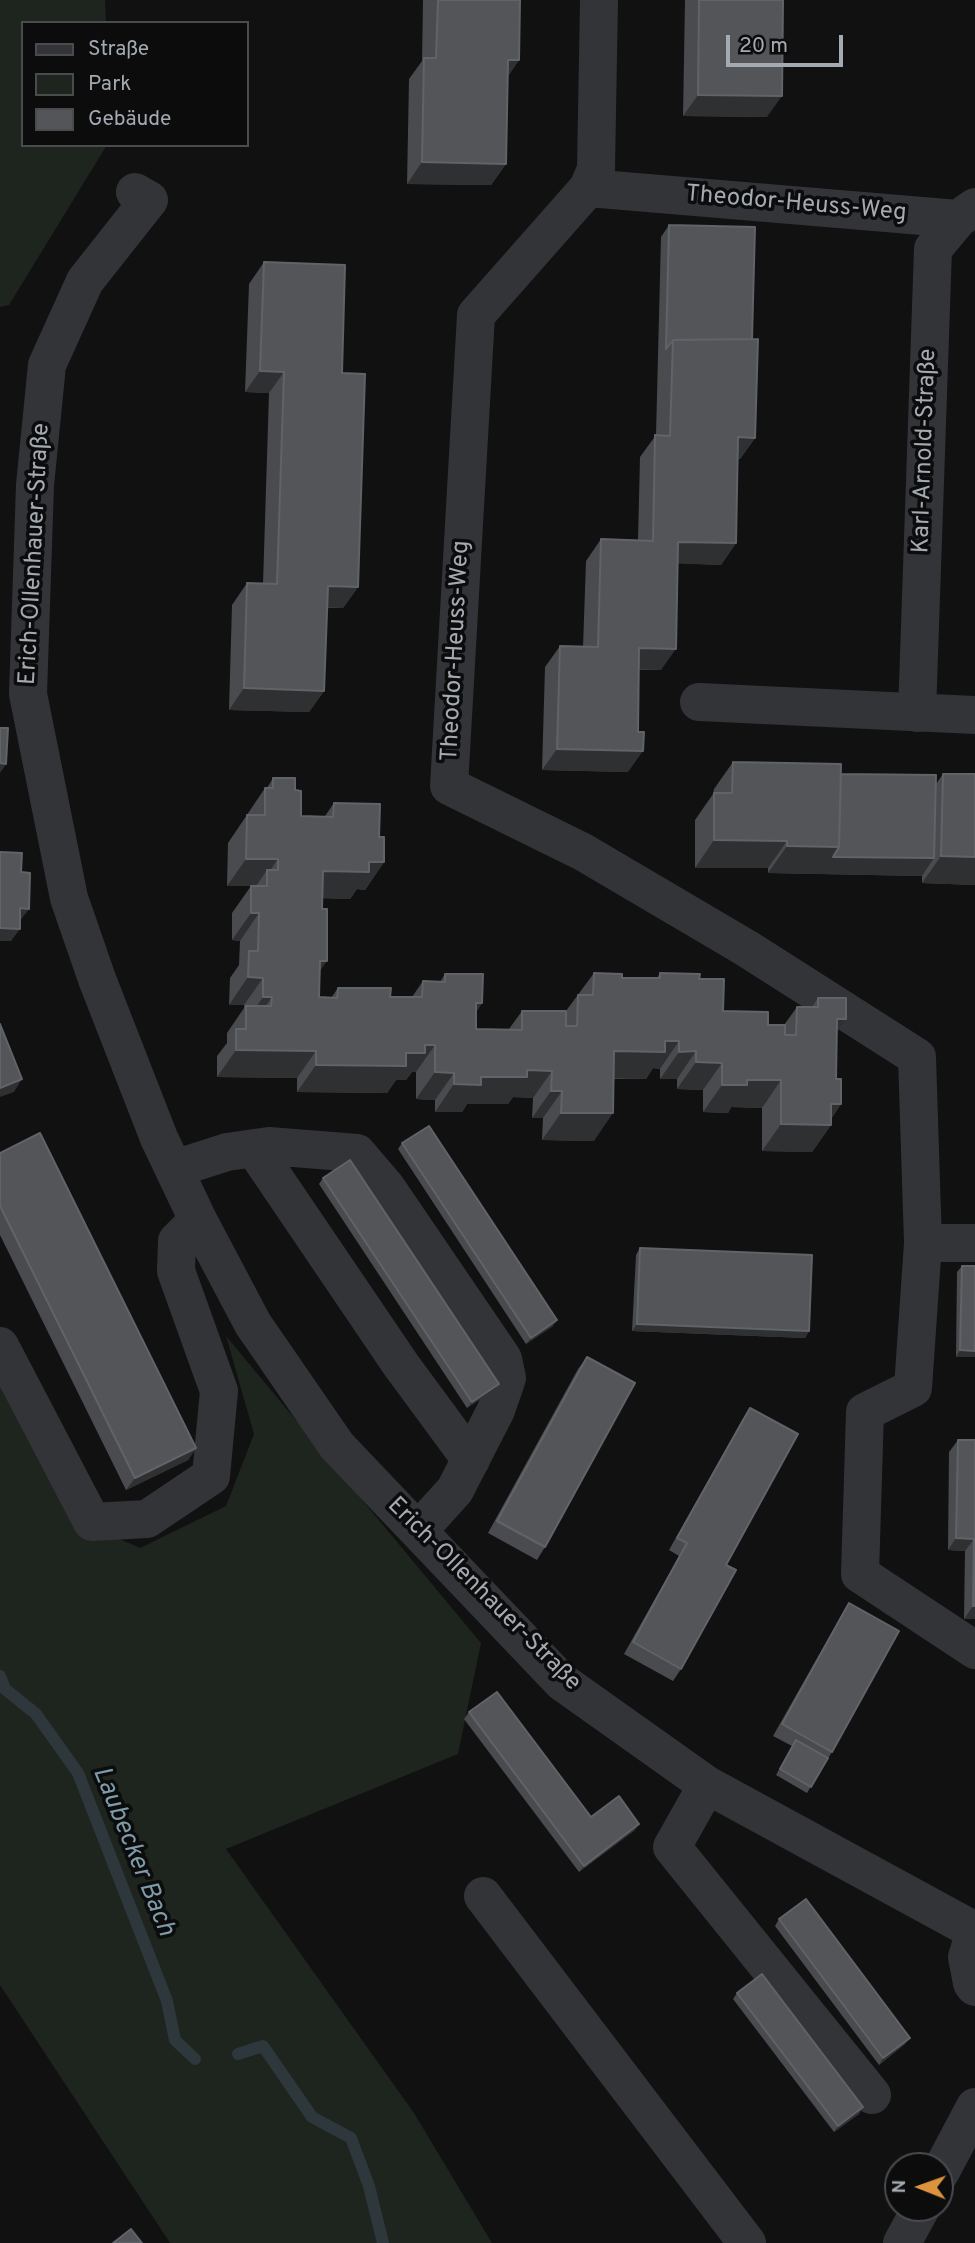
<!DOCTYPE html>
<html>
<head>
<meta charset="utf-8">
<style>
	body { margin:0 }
	#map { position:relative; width:975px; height:2243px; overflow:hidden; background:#111112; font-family:Overpass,sans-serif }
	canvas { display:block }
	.legend { position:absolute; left:21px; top:21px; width:228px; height:126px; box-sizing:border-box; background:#0c0c0d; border:2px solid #494b4f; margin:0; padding:9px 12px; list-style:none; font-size:21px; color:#a4aab1 }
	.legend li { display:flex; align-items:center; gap:14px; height:35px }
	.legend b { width:35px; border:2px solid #494b4f }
	.north { position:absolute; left:884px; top:2152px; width:70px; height:70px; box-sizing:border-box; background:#0c0c0d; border:2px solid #494b4f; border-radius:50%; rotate:271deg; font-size:19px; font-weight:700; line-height:28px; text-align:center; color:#a4aab1 }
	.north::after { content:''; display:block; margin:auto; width:24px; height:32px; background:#dd933d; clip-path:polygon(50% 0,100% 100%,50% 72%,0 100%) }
	.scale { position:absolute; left:726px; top:35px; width:117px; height:32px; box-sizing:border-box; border:4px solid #a4aab1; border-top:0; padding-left:9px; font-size:21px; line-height:24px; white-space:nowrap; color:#a4aab1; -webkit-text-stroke:5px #0c0c0d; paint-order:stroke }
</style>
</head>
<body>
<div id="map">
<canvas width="975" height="2243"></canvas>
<ul class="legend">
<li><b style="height:9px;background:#323437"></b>Straße</li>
<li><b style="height:19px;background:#1e241e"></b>Park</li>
<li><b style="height:19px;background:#535559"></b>Gebäude</li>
</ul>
<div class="north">N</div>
<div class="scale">20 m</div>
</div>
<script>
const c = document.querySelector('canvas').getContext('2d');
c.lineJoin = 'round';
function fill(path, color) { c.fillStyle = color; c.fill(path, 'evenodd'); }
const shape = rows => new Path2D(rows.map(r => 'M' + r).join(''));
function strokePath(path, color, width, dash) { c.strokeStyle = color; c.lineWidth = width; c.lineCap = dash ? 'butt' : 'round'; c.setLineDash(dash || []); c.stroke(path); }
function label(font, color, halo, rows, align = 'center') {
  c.font = font + ' Overpass,sans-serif'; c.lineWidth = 7; c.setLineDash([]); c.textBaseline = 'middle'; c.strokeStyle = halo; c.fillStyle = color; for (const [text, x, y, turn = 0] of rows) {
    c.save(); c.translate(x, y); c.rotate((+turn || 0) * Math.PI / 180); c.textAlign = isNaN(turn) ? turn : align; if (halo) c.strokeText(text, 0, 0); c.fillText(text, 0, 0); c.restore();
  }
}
fill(shape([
	[0,0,105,0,106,23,23,23,23,145,107,145,9,305,0,307],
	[226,1336,481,1643,458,1754,226,1849,414,2113,492,2243,170,2243,0,1985,0,1387,68,1516,140,1548,226,1506,254,1434]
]), '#1e241e');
strokePath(shape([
	[0,1676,5,1689,36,1714,78,1773,167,2001,175,2040,195,2059],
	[238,2054,263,2046,312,2117,351,2138,369,2186,383,2243]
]), '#2e373b', 12);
strokePath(shape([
	[599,0,596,169,588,188,476,315,449,786,583,852,746,948,917,1057,923,1243,913,1388,865,1412,860,1574,975,1650],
	[588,188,958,219],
	[135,192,149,200,85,281,47,365,35,485,28,694,69,898,97,979,159,1138,198,1220,253,1324,337,1446,562,1682,707,1785,975,1931],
	[699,702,975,715],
	[917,713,933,249,958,219,975,207],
	[254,1148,401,1365,471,1460],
	[174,1169,227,1152,269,1146,357,1153,386,1187,503,1359,507,1378,496,1410,455,1490,418,1531],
	[923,1243,975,1243],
	[0,1346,92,1522,147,1519,211,1476,219,1391,176,1271,177,1241,198,1220],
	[707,1785,672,1847,872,2095],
	[483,1896,747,2243],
	[975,1931,967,1957,972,1983,975,1987],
	[940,2173,975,2107],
	[902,2243,921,2208]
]), '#323437', 38);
fill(shape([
	[423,0,520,0,519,60,508,76,506,164,491,185,407,184,409,79,422,61],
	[685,0,783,0,767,117,683,116],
	[669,225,752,339,755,438,740,459,738,459,736,543,721,565,678,563,661,670,639,670,628,772,542,770,545,667,560,646,583,647,586,561,601,539,638,540,640,457,656,435,661,237],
	[264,262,342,373,358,587,343,608,327,608,324,691,309,712,229,710,232,605,247,583,263,584,269,393,245,392,249,284],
	[733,762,936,784,943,774,975,774,975,885,922,883,922,876,768,873,768,868,695,868,695,820,713,794,714,789],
	[273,778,295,790,301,816,325,816,334,803,379,837,384,862,365,890,357,889,350,899,322,898,319,997,331,998,338,988,390,997,412,997,423,981,440,982,445,974,482,1003,476,1012,476,1029,509,1029,522,1011,566,1011,594,973,622,978,657,978,660,973,699,979,723,1011,768,1025,784,1025,797,1007,812,1007,818,998,837,1032,836,1079,841,1104,831,1119,831,1125,812,1152,762,1151,762,1108,731,1107,728,1113,703,1112,703,1090,677,1089,677,1079,660,1079,660,1069,653,1068,646,1079,613,1079,594,1141,542,1140,543,1118,532,1118,533,1098,513,1097,508,1104,467,1104,462,1112,435,1112,435,1100,416,1099,416,1072,412,1072,406,1080,396,1080,387,1093,297,1092,297,1078,217,1077,217,1056,227,1043,227,1033,244,1008,244,1005,229,1005,230,978,239,965,240,941,232,940,232,913,251,886,227,886,228,843,265,788,267,788],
	[402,1143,553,1326,526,1344,398,1149],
	[0,1153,196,1448,188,1460,126,1490,0,1235],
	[323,1178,494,1390,467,1408,319,1184],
	[640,1248,809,1331,805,1338,632,1331,636,1255],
	[962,1266,975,1357,956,1357,957,1272],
	[587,1357,545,1547,537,1560,488,1533,578,1369],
	[750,1408,726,1565,681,1669,673,1681,624,1654,679,1556,669,1550,742,1420],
	[958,1440,975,1440,975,1619,964,1619,965,1551,948,1550,949,1452],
	[849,1603,832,1752,807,1793,776,1775,792,1746,773,1736,841,1616],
	[469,1712,591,1817,635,1830,579,1872,464,1719],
	[779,1919,905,2044,879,2065,775,1926],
	[737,1993,863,2107,859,2114,834,2132,733,1999]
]), '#4a4b4e');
fill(shape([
	[508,60,519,60,504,81],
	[698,95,782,96,767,117,683,116],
	[422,162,506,164,491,185,407,184],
	[260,371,284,372,269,393,245,392],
	[738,437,755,438,740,459,723,459],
	[678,542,736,543,721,565,663,563],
	[328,586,358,587,343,608,313,607],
	[639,648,676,649,661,670,624,669],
	[244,688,324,691,309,712,229,710],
	[557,749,643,751,628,772,542,770],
	[0,763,6,764,0,773],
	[714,840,787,841,768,868,695,868],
	[787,846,839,847,934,858,922,876,768,873],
	[941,856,975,857,975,885,922,883],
	[246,859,278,859,267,875,267,870,256,886,227,886],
	[369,862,384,862,365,890,357,889,350,899,304,898,323,871],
	[20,908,29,909,20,921],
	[251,913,259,913,240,941,232,940],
	[0,928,20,929,11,941,0,941],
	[320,961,327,961,308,988],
	[248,977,263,978,244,1005,229,1005],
	[263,997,272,997,253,1024,246,1022],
	[476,1003,482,1003,463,1030],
	[837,1019,846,1019,827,1046],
	[665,1041,679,1041,660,1069,653,1068,646,1079,595,1078,614,1051],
	[425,1045,435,1045,416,1072,412,1072,406,1080,396,1080,387,1093,297,1092,316,1065,406,1053],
	[236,1050,316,1051,297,1078,217,1077],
	[696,1051,677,1079,660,1079,679,1052],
	[696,1062,722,1063,703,1090,677,1089],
	[527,1070,552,1071,533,1098,513,1097,508,1104,467,1104,462,1112,435,1112,454,1084,481,1077],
	[435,1072,454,1073,435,1100,416,1099],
	[22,1079,14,1092,0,1097,0,1088],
	[747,1080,781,1080,762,1108,731,1107,728,1113,703,1112,722,1085],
	[551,1091,562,1091,543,1118,532,1118],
	[831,1104,841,1104,827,1124,831,1125,812,1152,762,1151,781,1124],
	[561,1113,613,1113,594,1141,542,1140],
	[557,1320,553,1326,526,1344,531,1338],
	[637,1324,809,1331,805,1338,632,1331],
	[960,1350,975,1351,975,1357,956,1357],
	[499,1384,494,1390,467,1408,472,1402],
	[196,1448,188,1460,126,1490,135,1478],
	[956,1538,974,1539,965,1551,948,1550],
	[973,1606,975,1606,975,1619,964,1619],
	[639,1824,635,1830,579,1872,584,1866],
	[910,2038,905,2044,879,2065,883,2058],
	[863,2107,859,2114,834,2132,838,2126]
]), '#2f3032');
const building = shape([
	[438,0,520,0,519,60,508,60,506,164,422,162,424,58,436,58,438,0],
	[699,0,783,0,782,96,698,95,699,0],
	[669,225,755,227,752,339,673,340,666,349,669,225],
	[264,262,345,265,342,373,365,374,358,587,328,586,324,691,244,688,247,583,277,584,284,372,260,371,264,262],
	[758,339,755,438,738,437,736,543,678,542,676,649,639,648,638,732,644,732,643,751,557,749,560,646,598,647,601,539,653,541,655,435,670,436,673,340,758,339],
	[0,728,8,728,6,764,0,763,0,728],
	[733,762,841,764,839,847,787,846,787,841,714,840,714,793,732,793,733,762],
	[841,774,936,775,934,858,833,857,839,847,841,774],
	[943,774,975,774,975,857,941,856,943,774],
	[273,778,295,778,295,790,301,791,301,816,333,817,334,803,380,804,379,837,384,837,384,862,369,862,369,872,323,871,322,909,327,909,327,961,320,961,319,997,337,998,338,988,391,988,390,997,422,997,423,981,445,982,445,974,483,974,482,1003,476,1003,476,1029,522,1030,522,1011,566,1011,566,1026,577,1026,578,995,593,995,594,973,622,974,622,978,660,978,660,973,700,974,699,979,724,979,723,1011,768,1012,768,1025,785,1025,785,1035,796,1035,797,1007,818,1007,818,998,846,998,846,1019,837,1019,836,1079,841,1079,841,1104,831,1104,831,1125,781,1124,781,1080,747,1080,747,1085,722,1085,722,1063,696,1062,696,1051,679,1052,679,1041,665,1041,665,1052,614,1051,613,1113,561,1113,562,1091,551,1091,552,1071,527,1070,527,1077,481,1077,481,1085,454,1084,454,1073,435,1072,435,1045,425,1045,425,1053,406,1053,406,1066,316,1065,316,1051,236,1050,236,1029,246,1029,246,1006,271,1006,272,997,263,997,263,978,248,977,249,951,258,951,259,913,251,913,251,886,267,886,267,870,278,870,278,859,246,859,247,815,265,815,265,788,273,788,273,778],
	[0,852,22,853,21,872,30,873,29,909,20,908,20,929,0,928,0,852],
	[0,1024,22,1079,0,1088,0,1024],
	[429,1126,557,1320,531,1338,402,1143,429,1126],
	[40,1133,196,1448,135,1478,0,1206,0,1153,40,1133],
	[350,1160,499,1384,472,1402,323,1178,350,1160],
	[640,1248,812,1255,809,1331,637,1324,640,1248],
	[962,1266,975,1266,975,1351,960,1350,962,1266],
	[587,1357,635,1383,545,1547,497,1521,587,1357],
	[750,1408,798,1434,726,1565,736,1570,681,1669,633,1642,687,1543,677,1538,750,1408],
	[958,1440,975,1440,975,1606,973,1606,974,1539,956,1538,958,1440],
	[849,1603,899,1631,832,1752,782,1724,849,1603],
	[497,1692,591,1817,619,1796,639,1824,584,1866,469,1712,497,1692],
	[796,1740,828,1758,811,1787,780,1769,796,1740],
	[806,1899,910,2038,883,2058,779,1919,806,1899],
	[762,1974,863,2107,838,2126,737,1993,762,1974],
	[131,2229,142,2243,113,2243,131,2229]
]);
fill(building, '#535559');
strokePath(building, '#606367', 2);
label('24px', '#a4aab1', '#0c0c0d', [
	["Theodor-Heuss-Weg",796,205,5],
	["Karl-Arnold-Straße",926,451,-88],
	["Erich-Ollenhauer-Straße",36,554,-87],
	["Theodor-Heuss-Weg",457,651,-87],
	["Erich-Ollenhauer-Straße",483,1595,45]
]);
label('italic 26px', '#7d9ba9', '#0c0c0d', [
	["Laubecker Bach",132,1852,68]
]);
</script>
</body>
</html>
